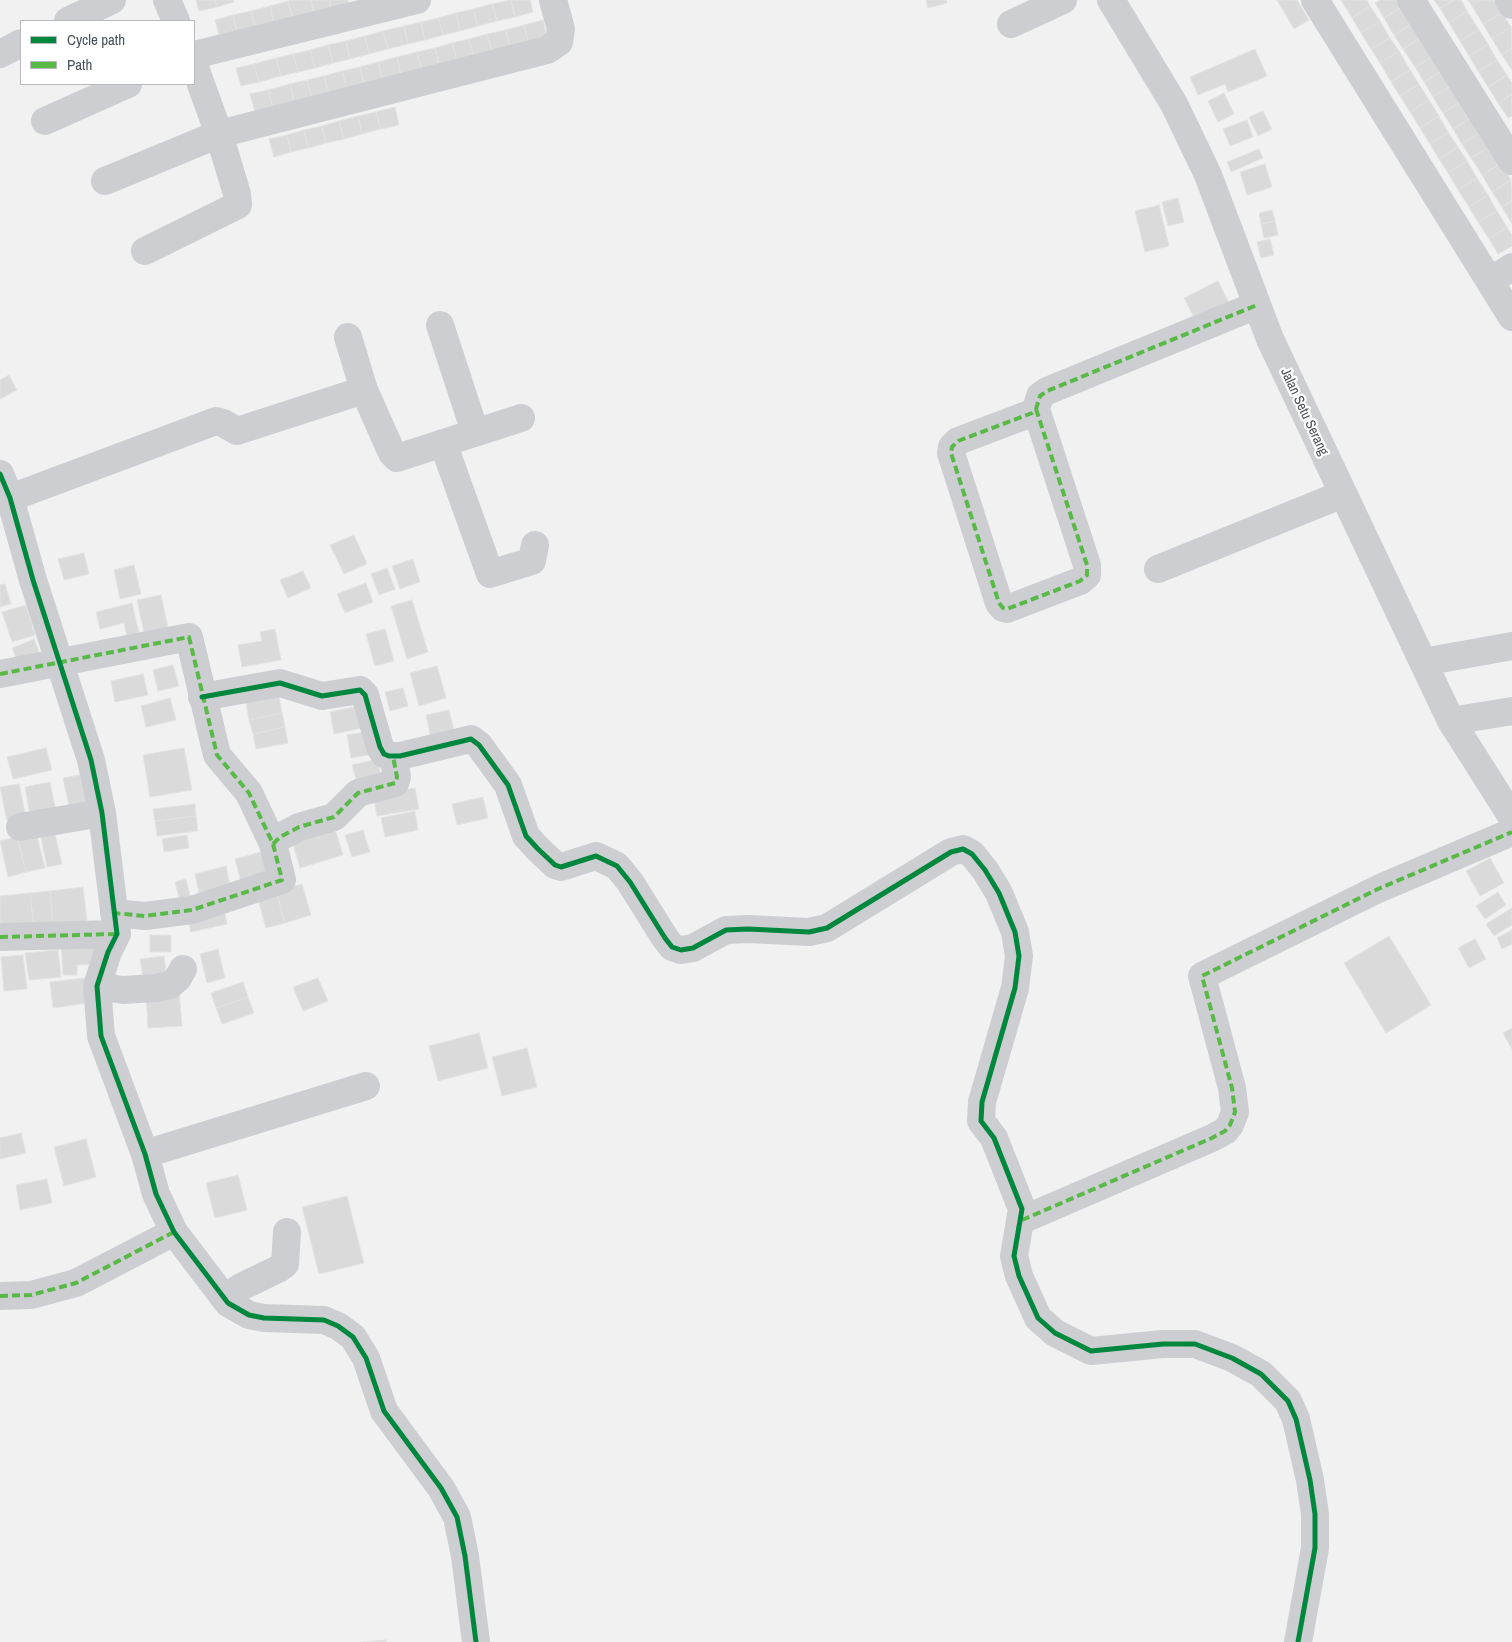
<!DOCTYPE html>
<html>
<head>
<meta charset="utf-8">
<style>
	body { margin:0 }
	#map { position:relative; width:1512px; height:1642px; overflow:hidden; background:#f1f1f1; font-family:"Archivo Narrow",sans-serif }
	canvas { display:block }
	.legend { position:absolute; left:20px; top:20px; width:175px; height:65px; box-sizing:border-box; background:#fff; border:1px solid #b7b9bd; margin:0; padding:6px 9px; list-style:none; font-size:15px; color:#4a515b }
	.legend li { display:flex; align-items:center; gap:10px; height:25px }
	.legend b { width:25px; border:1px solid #b7b9bd }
</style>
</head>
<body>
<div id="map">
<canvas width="1512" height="1642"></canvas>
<ul class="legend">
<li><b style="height:6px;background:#00873e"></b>Cycle path</li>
<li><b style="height:6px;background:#58b947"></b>Path</li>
</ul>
</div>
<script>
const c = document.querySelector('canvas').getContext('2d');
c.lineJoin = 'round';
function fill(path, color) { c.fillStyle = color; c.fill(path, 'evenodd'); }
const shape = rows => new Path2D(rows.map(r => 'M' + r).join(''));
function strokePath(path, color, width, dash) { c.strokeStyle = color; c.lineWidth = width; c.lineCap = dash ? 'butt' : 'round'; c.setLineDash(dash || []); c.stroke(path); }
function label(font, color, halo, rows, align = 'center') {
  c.font = font + ' "Archivo Narrow",sans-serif'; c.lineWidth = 4.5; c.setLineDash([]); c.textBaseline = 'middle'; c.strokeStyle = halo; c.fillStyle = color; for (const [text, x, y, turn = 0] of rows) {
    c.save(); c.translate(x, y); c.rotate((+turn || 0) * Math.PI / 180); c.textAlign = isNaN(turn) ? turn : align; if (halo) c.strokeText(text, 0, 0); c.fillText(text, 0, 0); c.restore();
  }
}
const building = shape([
	[196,0,215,0,217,7,199,11,196,0],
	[215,0,233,0,234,2,217,7,215,0],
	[293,0,311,0,314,14,293,19,288,1,293,0],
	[311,0,329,0,331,9,314,14,311,0],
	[329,0,348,0,349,5,331,9,329,0],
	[511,0,515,17,497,21,492,4,511,0],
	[511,0,530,0,533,12,515,17,511,0],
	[926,0,946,0,947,3,928,8,926,0],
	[1277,0,1297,0,1309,20,1294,29,1277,0],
	[1341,0,1367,0,1370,6,1352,18,1341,0],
	[1380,0,1399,0,1403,6,1384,18,1375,3,1380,0],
	[1434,0,1454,0,1440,8,1434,0],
	[1454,0,1461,0,1467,11,1449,23,1440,8,1454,0],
	[1468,0,1481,0,1472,6,1468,0],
	[1481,0,1494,0,1502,13,1483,24,1472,6,1481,0],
	[288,1,293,19,274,24,270,6,288,1],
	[492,4,497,21,478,26,473,9,492,4],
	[270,6,274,24,256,28,251,11,270,6],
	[1370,6,1380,21,1361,33,1352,18,1370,6],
	[1403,6,1413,23,1394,35,1384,18,1403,6],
	[473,9,478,26,460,31,456,13,473,9],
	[251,11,256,28,237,33,233,15,251,11],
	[1467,11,1479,30,1460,41,1449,23,1467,11],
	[456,13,460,31,443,35,438,18,456,13],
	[1502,13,1511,27,1492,39,1483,24,1502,13],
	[233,15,237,33,220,38,215,20,233,15],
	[438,18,443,35,425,40,421,22,438,18],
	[543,20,547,38,529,43,524,25,543,20],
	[1380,21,1390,38,1371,49,1361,33,1380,21],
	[421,22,425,40,408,44,404,26,421,22],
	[1413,23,1422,37,1403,49,1394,35,1413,23],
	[524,25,529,43,510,47,506,30,524,25],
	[404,26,408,44,388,49,383,31,404,26],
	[1511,27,1512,48,1502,55,1492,39,1511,27],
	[506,30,510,47,492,52,487,34,506,30],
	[1479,30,1488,44,1469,56,1460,41,1479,30],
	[383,31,388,49,369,54,365,36,383,31],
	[487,34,492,52,474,57,469,39,487,34],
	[365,36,369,54,350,59,346,41,365,36],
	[1422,37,1434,56,1415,67,1403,49,1422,37],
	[1390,38,1399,51,1380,63,1371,49,1390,38],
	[469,39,474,57,457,61,452,43,469,39],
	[346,41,350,59,333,63,328,45,346,41],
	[452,43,457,61,439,66,435,48,452,43],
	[1488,44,1497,60,1478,71,1469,56,1488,44],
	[328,45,333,63,315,68,310,50,328,45],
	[435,48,439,66,422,70,417,52,435,48],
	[1512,48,1512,70,1502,55,1512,48],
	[1255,49,1267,76,1228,92,1225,84,1198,95,1190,77,1255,49],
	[310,50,315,68,298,72,293,54,310,50],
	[1399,51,1410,70,1391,82,1380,63,1399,51],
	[417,52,422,70,401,75,397,57,417,52],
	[293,54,298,72,281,76,276,58,293,54],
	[1434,56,1443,70,1424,82,1415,67,1434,56],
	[397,57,401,75,383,80,378,62,397,57],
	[276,58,281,76,259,82,254,64,276,58],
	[1497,60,1507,75,1488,87,1478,71,1497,60],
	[378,62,383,80,364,85,360,67,378,62],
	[254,64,259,82,241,86,236,68,254,64],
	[360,67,364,85,347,89,342,71,360,67],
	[1410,70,1419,84,1400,96,1391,82,1410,70],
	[1443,70,1452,85,1433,97,1424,82,1443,70],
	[342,71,347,89,329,94,324,76,342,71],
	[1507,75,1512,83,1512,94,1498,103,1488,87,1507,75],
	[324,76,329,94,312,98,307,80,324,76],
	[307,80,312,98,294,102,290,84,307,80],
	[290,84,294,102,273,108,268,90,290,84],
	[1419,84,1429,100,1410,112,1400,96,1419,84],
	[1452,85,1462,101,1443,113,1433,97,1452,85],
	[268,90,273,108,255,112,250,94,268,90],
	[1224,93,1234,114,1218,122,1208,101,1224,93],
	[1512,94,1512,116,1508,118,1498,103,1512,94],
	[1429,100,1439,116,1420,128,1410,112,1429,100],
	[1462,101,1472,117,1453,129,1443,113,1462,101],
	[395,107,399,125,381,129,376,112,395,107],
	[1263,111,1272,129,1258,136,1249,117,1263,111],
	[376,112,381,129,362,134,358,116,376,112],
	[358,116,362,134,344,139,339,121,358,116],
	[1439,116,1448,132,1430,144,1420,128,1439,116],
	[1472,117,1481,132,1462,144,1453,129,1472,117],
	[1247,120,1253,137,1230,146,1223,129,1247,120],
	[339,121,344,139,326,143,322,126,339,121],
	[322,126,326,143,308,148,304,130,322,126],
	[304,130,308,148,291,152,287,135,304,130],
	[1448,132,1458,147,1439,159,1430,144,1448,132],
	[1481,132,1490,147,1471,158,1462,144,1481,132],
	[287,135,291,152,274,157,269,139,287,135],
	[1458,147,1467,161,1448,173,1439,159,1458,147],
	[1490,147,1501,163,1482,175,1471,158,1490,147],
	[1259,149,1263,158,1231,172,1227,162,1259,149],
	[1467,161,1477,178,1458,190,1448,173,1467,161],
	[1501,163,1511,180,1492,192,1482,175,1501,163],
	[1265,164,1272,187,1247,195,1240,172,1265,164],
	[1477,178,1488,195,1469,207,1458,190,1477,178],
	[1511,180,1512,201,1502,207,1492,192,1511,180],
	[1488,195,1497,211,1478,222,1469,207,1488,195],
	[1178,198,1184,222,1168,226,1162,202,1178,198],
	[1512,201,1512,224,1502,207,1512,201],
	[1159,205,1169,246,1145,252,1135,211,1159,205],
	[1272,210,1275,221,1261,224,1259,213,1272,210],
	[1497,211,1507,227,1489,239,1478,222,1497,211],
	[1275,221,1278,235,1264,238,1261,224,1275,221],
	[1507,227,1512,235,1512,246,1498,254,1489,239,1507,227],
	[1270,239,1274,255,1261,258,1257,242,1270,239],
	[1218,281,1230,305,1196,321,1184,298,1218,281],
	[9,375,17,390,0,399,0,380,9,375],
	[354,535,367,564,344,574,330,545,354,535],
	[84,553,89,574,64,580,58,559,84,553],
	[413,559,420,582,400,589,392,566,413,559],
	[134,565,141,594,120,599,114,570,134,565],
	[387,568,395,589,379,595,371,574,387,568],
	[303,571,311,588,288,598,280,580,303,571],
	[366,583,373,602,345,613,337,594,366,583],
	[5,584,11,604,0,607,0,585,5,584],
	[161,595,169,632,145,637,137,600,161,595],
	[412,600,428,652,407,659,391,606,412,600],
	[132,603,139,633,127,637,124,623,100,629,96,612,132,603],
	[26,605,35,635,12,642,2,612,26,605],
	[275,629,281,660,242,667,238,645,262,641,260,632,275,629],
	[385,629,394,661,375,666,366,634,385,629],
	[34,639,42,659,20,668,12,648,34,639],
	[173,665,179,686,158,691,153,670,173,665],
	[437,666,446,698,419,706,410,673,437,666],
	[143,674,148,695,115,702,111,681,143,674],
	[403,688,408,706,390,711,385,692,403,688],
	[278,691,282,713,249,720,245,697,278,691],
	[170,698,176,720,146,727,141,706,170,698],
	[358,706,362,728,334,734,330,712,358,706],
	[449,710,456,739,432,744,426,715,449,710],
	[282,713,285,727,253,734,249,720,282,713],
	[285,727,288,743,256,749,253,734,285,727],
	[371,731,374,754,351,758,347,735,371,731],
	[46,748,52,770,13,779,7,757,46,748],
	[184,748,192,790,150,797,143,755,184,748],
	[377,759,382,781,358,787,352,765,377,759],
	[80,775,87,807,70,810,63,778,80,775],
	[50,782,57,816,31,821,25,787,50,782],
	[19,784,26,817,7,821,0,787,19,784],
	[415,788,419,809,377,816,373,795,415,788],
	[483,797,488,818,457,825,452,804,483,797],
	[195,804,196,816,155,821,153,809,195,804],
	[415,811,418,830,385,837,381,818,415,811],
	[196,816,198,831,157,836,155,821,196,816],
	[334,825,343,855,300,868,291,837,334,825],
	[54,830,62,864,47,867,40,833,54,830],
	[363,830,370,852,352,857,345,835,363,830],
	[36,833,45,868,26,872,17,837,36,833],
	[187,835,189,848,164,852,162,839,187,835],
	[17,837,26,872,8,877,0,841,17,837],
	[265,851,271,874,241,882,235,859,265,851],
	[1490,858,1504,883,1480,896,1466,871,1490,858],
	[226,866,231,889,200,897,195,874,226,866],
	[186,879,191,899,180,902,175,882,186,879],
	[302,884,311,915,285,923,276,891,302,884],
	[83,887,87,921,53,925,50,891,83,887],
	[50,891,53,925,34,927,30,893,50,891],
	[276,891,285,923,266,928,257,896,276,891],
	[1498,892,1506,905,1485,919,1476,906,1498,892],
	[30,893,34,927,0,930,0,896,30,893],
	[223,904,227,924,191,932,186,913,223,904],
	[1512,908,1512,925,1494,936,1486,924,1512,908],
	[1512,930,1512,944,1502,949,1497,938,1512,930],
	[150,935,171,935,171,952,150,952,150,935],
	[1389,936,1431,1005,1386,1033,1344,963,1389,936],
	[1475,939,1486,959,1469,968,1458,948,1475,939],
	[61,943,95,945,96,964,77,965,77,975,63,975,61,943],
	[218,949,225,978,207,983,200,954,218,949],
	[58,950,61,977,29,980,25,953,58,950],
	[23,955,27,989,4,991,1,957,23,955],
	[164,956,167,979,144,983,140,959,164,956],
	[84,978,87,1003,53,1008,50,982,84,978],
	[318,978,328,1001,303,1011,293,987,318,978],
	[243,982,248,997,216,1008,211,993,243,982],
	[179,992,182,1026,148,1028,146,994,179,992],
	[248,997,254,1013,222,1024,216,1008,248,997],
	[1512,1028,1512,1049,1503,1033,1512,1028],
	[479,1033,488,1068,438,1081,429,1046,479,1033],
	[527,1048,537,1087,502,1096,492,1057,527,1048],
	[21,1133,26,1153,0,1159,0,1138,21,1133],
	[86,1139,96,1177,64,1186,54,1147,86,1139],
	[238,1175,247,1210,215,1218,206,1183,238,1175],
	[47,1179,52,1203,20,1210,16,1185,47,1179],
	[347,1196,364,1263,319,1274,302,1207,347,1196],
	[386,1640,386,1642,363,1642,386,1640]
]);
fill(building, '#dadadb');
strokePath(building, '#e2e2e3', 1);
strokePath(shape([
	[167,0,176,21],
	[1111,0,1174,104,1208,175,1270,339,1451,721,1512,817],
	[1315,0,1512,317],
	[1411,0,1512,161],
	[1509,0,1512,5],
	[68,21,112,0],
	[1011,24,1063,0],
	[0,54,21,43],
	[194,55,417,0],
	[45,121,128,84],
	[105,181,219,134,547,50,559,42,561,29,553,0],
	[145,251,238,205,237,194,219,134,194,65],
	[1490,281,1512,267],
	[440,325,475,432],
	[348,337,364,390],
	[1036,409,1087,565,1087,575,1080,581,1007,609,1003,608,999,603,951,453,952,447,958,441,1032,413,1036,409,1040,396,1047,391,1257,305],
	[443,443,490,574,532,561,535,545],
	[0,474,10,498,33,580,91,760,102,813,117,934,108,952,97,986,101,1036,145,1154,156,1194,174,1232,228,1303,249,1315,264,1318,324,1320,338,1326,353,1337,366,1358,384,1411,441,1488,457,1517,465,1556,476,1642],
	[10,498,216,421,223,423,237,431,364,390,392,453,397,458,521,418],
	[1158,569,1343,494],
	[1423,662,1512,646],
	[0,674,189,637,217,755,249,793,273,844,282,880,192,910,145,916,114,913],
	[202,697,280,683,322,696,360,690,365,695,380,747,384,754,389,756,400,756,471,739,479,745,508,785,526,836,538,849,555,865,561,867,596,856,617,866,630,882,665,938,672,947,681,950,693,948,726,930,748,929,809,932,827,928,951,852,963,849,972,854,985,870,999,893,1015,932,1019,956,1015,988,982,1102,981,1121,994,1138,1022,1209,1014,1256,1019,1276,1038,1318,1055,1333,1091,1351,1163,1344,1195,1344,1232,1358,1261,1374,1288,1401,1296,1419,1310,1480,1315,1514,1315,1548,1298,1642],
	[1451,721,1512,711],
	[20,827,102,813],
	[273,844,280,837,299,827,334,817,358,793,395,783,397,777,393,756],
	[0,937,117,934],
	[97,986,123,990,156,988,170,985,178,978,183,969],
	[145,1154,366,1086],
	[1022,1220,1212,1138,1225,1131,1230,1125,1235,1112,1232,1088,1202,976,1378,889,1512,832],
	[0,1296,31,1295,76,1283,174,1232],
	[228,1303,234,1292,241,1287,278,1269,285,1264,287,1232]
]), '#ccced1', 28);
strokePath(shape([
	[1036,409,1087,565,1087,575,1080,581,1007,609,1003,608,999,603,951,453,952,447,958,441,1032,413,1036,409,1040,396,1047,391,1257,305],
	[0,674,189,637,217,755,249,793,273,844,282,880,192,910,145,916,114,913],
	[273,844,280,837,299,827,334,817,358,793,395,783,397,777,393,756],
	[0,937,117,934],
	[1022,1220,1212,1138,1225,1131,1230,1125,1235,1112,1232,1088,1202,976,1378,889,1512,832],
	[0,1296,31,1295,76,1283,174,1232]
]), '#58b947', 4, [8, 4]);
strokePath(shape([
	[0,474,10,498,33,580,91,760,102,813,117,934,108,952,97,986,101,1036,145,1154,156,1194,174,1232,228,1303,249,1315,264,1318,324,1320,338,1326,353,1337,366,1358,384,1411,441,1488,457,1517,465,1556,476,1642],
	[202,697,280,683,322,696,360,690,365,695,380,747,384,754,389,756,400,756,471,739,479,745,508,785,526,836,538,849,555,865,561,867,596,856,617,866,630,882,665,938,672,947,681,950,693,948,726,930,748,929,809,932,827,928,951,852,963,849,972,854,985,870,999,893,1015,932,1019,956,1015,988,982,1102,981,1121,994,1138,1022,1209,1014,1256,1019,1276,1038,1318,1055,1333,1091,1351,1163,1344,1195,1344,1232,1358,1261,1374,1288,1401,1296,1419,1310,1480,1315,1514,1315,1548,1298,1642]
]), '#00873e', 5);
label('14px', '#4a515b', '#fff', [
	["Jalan Setu Serang",1304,412,65]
]);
</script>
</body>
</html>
